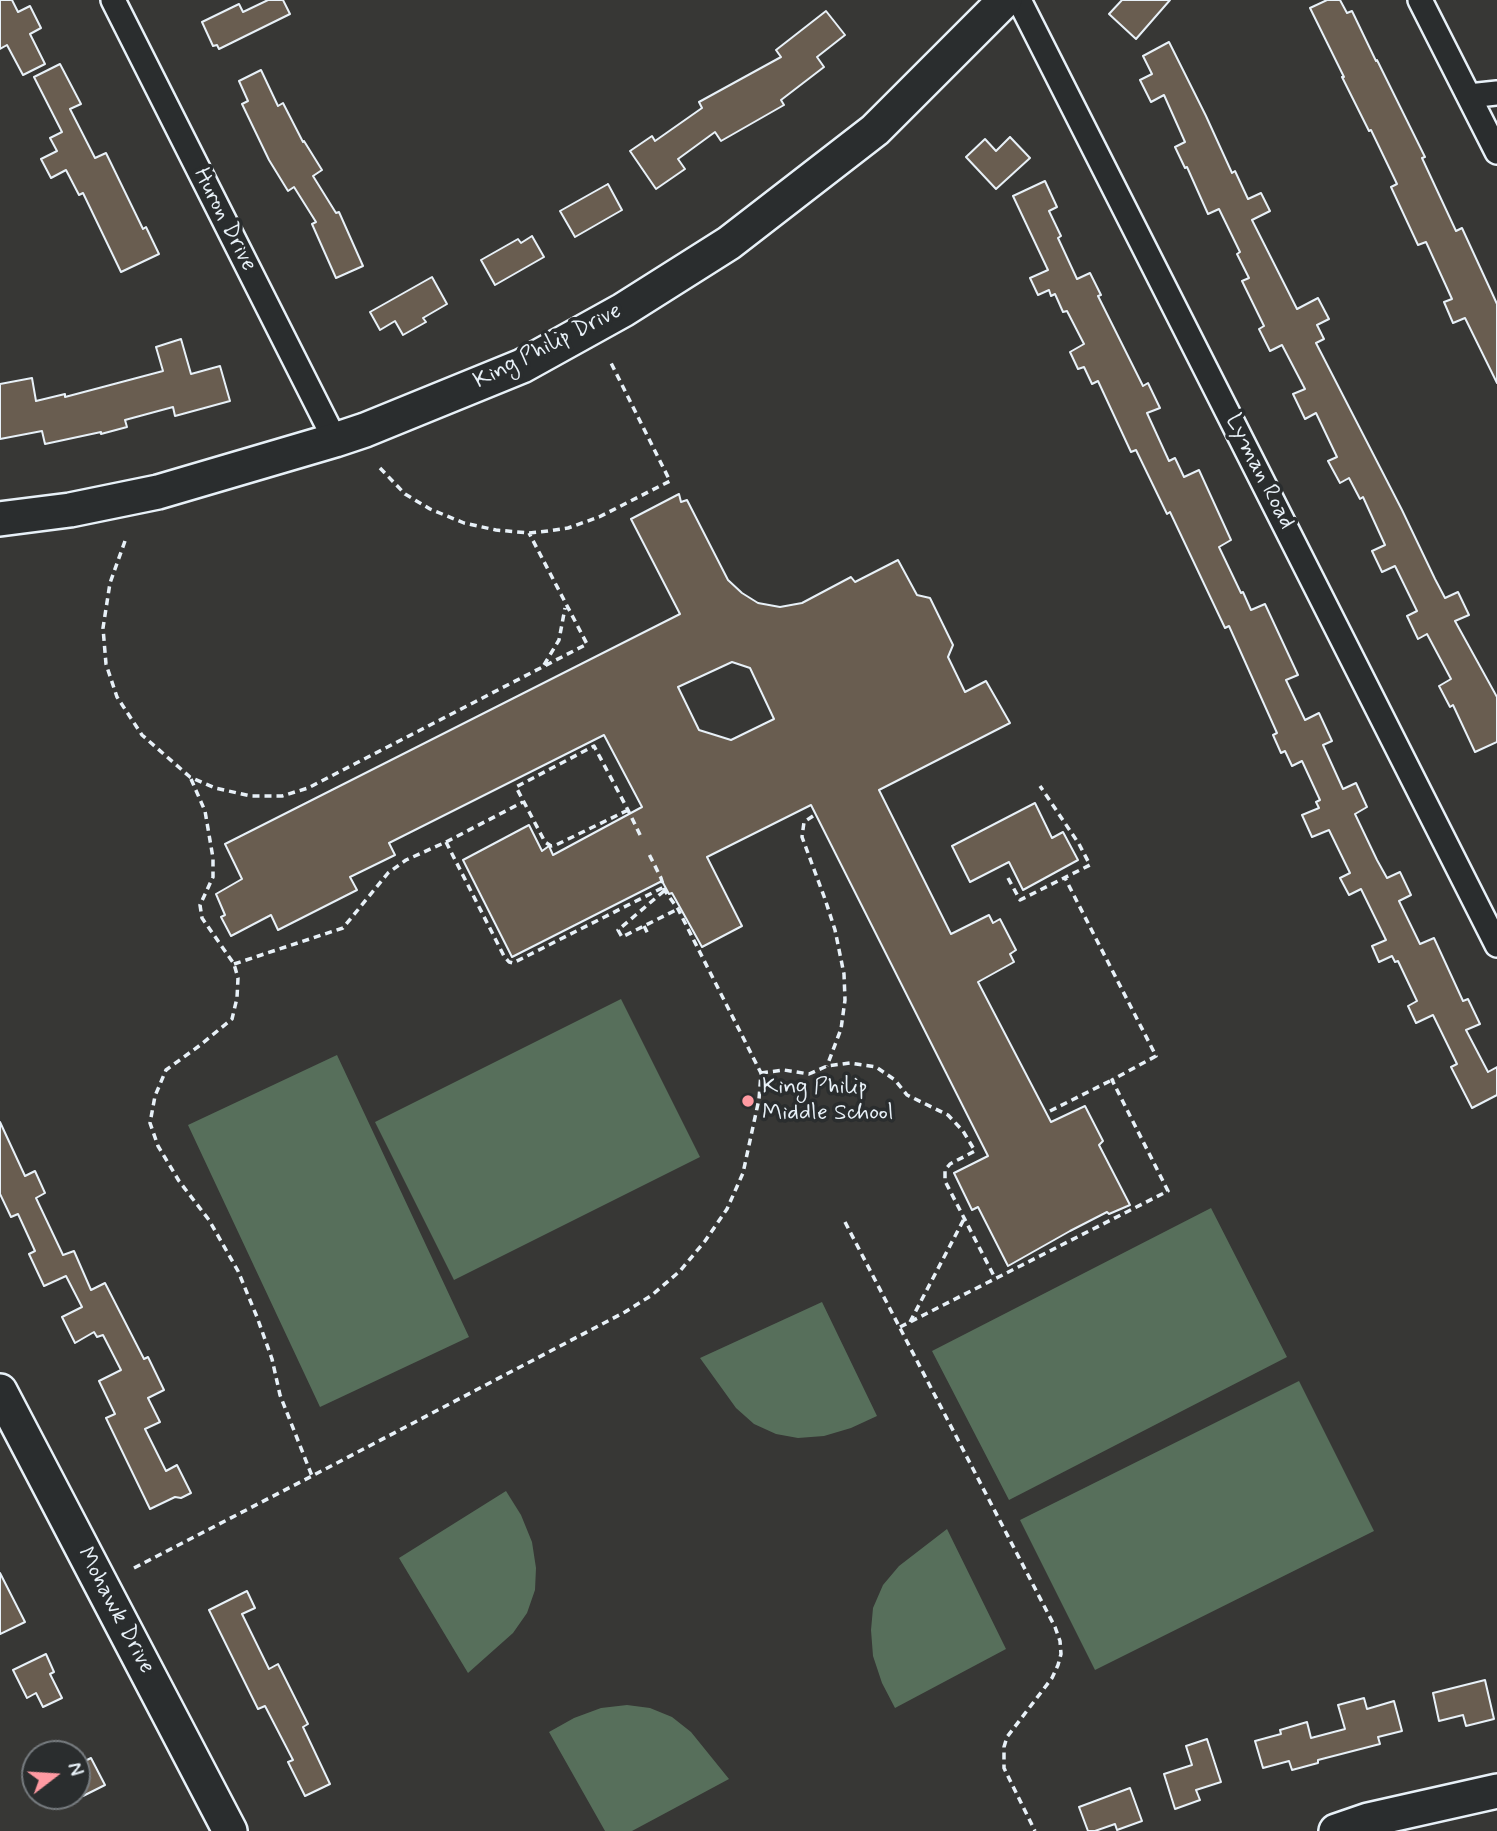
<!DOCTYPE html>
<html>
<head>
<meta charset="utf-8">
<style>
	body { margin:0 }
	#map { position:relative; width:1497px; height:1831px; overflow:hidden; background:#373735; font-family:Mynerve,sans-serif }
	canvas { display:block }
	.north { position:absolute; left:21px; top:1740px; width:70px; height:70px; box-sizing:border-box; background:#2a2d2e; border:2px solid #767b7f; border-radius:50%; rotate:73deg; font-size:19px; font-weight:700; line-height:28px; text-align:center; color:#e8f1f8 }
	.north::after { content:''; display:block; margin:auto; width:24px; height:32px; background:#ff9aa2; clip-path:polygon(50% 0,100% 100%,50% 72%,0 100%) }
</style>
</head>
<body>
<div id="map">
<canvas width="1497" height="1831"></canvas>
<div class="north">N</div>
</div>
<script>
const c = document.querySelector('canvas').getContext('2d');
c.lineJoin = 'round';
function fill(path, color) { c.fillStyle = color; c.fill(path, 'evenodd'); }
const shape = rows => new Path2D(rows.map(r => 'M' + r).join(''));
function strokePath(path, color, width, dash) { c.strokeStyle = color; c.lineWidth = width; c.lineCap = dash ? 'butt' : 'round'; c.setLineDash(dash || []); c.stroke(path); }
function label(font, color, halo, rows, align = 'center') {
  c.font = font + ' Mynerve,sans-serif'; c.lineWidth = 7; c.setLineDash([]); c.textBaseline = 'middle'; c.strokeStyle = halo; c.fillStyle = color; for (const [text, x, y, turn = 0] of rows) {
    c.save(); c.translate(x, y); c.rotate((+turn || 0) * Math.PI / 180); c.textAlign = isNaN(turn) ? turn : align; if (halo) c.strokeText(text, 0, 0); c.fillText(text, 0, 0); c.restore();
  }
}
fill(shape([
	[621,999,700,1157,454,1280,375,1122],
	[337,1055,469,1337,320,1407,188,1125],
	[1211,1208,1287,1357,1009,1500,932,1351],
	[822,1302,877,1416,851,1428,824,1436,798,1438,776,1434,754,1424,736,1408,700,1358],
	[1299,1381,1374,1531,1095,1670,1020,1520],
	[506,1491,521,1515,532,1542,536,1568,535,1590,527,1613,513,1633,468,1673,399,1558],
	[947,1529,1006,1649,895,1708,882,1683,873,1656,871,1630,873,1608,883,1585,899,1566],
	[627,1705,650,1708,672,1717,691,1732,729,1779,632,1831,605,1831,549,1732,574,1718,601,1708]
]), '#576f5b');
const building = shape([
	[0,0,12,0,18,12,30,6,41,28,30,34,45,64,23,75,7,45,0,49,0,0],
	[268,0,283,0,290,14,219,49,217,45,213,46,202,22,239,4,243,12,268,0],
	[1122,0,1170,0,1136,39,1109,14,1122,0],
	[1327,0,1340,0,1347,13,1352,11,1376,61,1377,60,1425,157,1422,158,1456,231,1462,228,1497,304,1497,383,1465,318,1453,323,1444,302,1452,299,1426,242,1418,245,1391,187,1397,184,1371,130,1369,131,1342,77,1344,77,1310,8,1327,0],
	[826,11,845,35,817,57,824,67,781,100,784,105,721,141,715,132,678,159,685,169,656,189,630,151,652,136,655,141,702,108,699,102,781,57,776,50,826,11],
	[1169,42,1206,116,1232,173,1235,171,1248,199,1261,193,1270,211,1252,220,1297,309,1318,298,1329,319,1317,325,1324,339,1316,343,1402,510,1435,579,1445,598,1458,592,1469,615,1455,621,1497,697,1497,742,1475,752,1453,705,1450,707,1439,686,1451,679,1427,634,1418,639,1407,616,1417,611,1395,566,1382,572,1372,551,1385,545,1363,497,1360,499,1349,478,1340,483,1328,461,1337,457,1316,413,1305,419,1293,394,1305,389,1282,345,1270,351,1259,329,1264,326,1242,281,1249,278,1237,254,1240,252,1219,209,1208,214,1187,167,1185,168,1175,147,1185,142,1164,95,1151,102,1140,80,1152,74,1143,56,1169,42],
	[60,64,81,104,70,109,95,158,106,153,143,229,146,227,159,254,121,272,83,193,79,195,66,170,51,178,41,159,57,151,50,138,62,132,34,77,60,64],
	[261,70,278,106,283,103,303,142,304,141,322,170,313,176,336,213,339,212,363,266,336,278,312,224,316,222,294,187,288,191,269,160,242,104,248,101,239,81,261,70],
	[1010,137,1030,158,996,189,966,157,985,139,996,151,1010,137],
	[1045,181,1057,207,1049,211,1061,236,1058,238,1077,279,1090,273,1101,295,1098,296,1143,386,1148,383,1160,408,1147,413,1169,461,1175,458,1184,477,1199,470,1231,540,1219,547,1241,593,1243,592,1251,610,1265,604,1298,675,1286,680,1305,720,1319,713,1332,741,1323,745,1343,789,1356,783,1367,807,1355,814,1377,860,1387,878,1400,872,1411,895,1399,901,1420,944,1434,938,1463,1001,1468,999,1480,1024,1466,1030,1488,1072,1497,1067,1497,1095,1472,1108,1451,1067,1457,1064,1433,1015,1416,1023,1408,1006,1417,1001,1398,961,1395,962,1392,956,1379,962,1372,946,1386,940,1361,889,1349,895,1340,878,1350,873,1329,830,1312,837,1302,815,1319,808,1316,802,1320,800,1302,761,1292,766,1285,751,1281,753,1273,735,1277,733,1229,626,1225,628,1170,512,1167,514,1136,450,1131,452,1098,381,1092,384,1084,367,1078,369,1070,352,1084,344,1067,311,1063,312,1055,294,1051,296,1049,290,1038,295,1030,278,1048,270,1013,196,1045,181],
	[608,184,622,210,575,237,560,211,608,184],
	[532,236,544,257,495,285,481,260,518,239,521,243,532,236],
	[432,277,447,304,423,318,426,322,403,335,395,321,380,330,370,312,432,277],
	[181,339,191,374,220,366,230,401,175,416,173,407,125,420,127,427,101,434,101,432,45,444,42,431,0,439,0,384,32,378,36,401,65,394,65,397,163,371,156,347,181,339],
	[679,494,681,502,687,500,728,580,742,593,758,603,780,607,802,603,851,577,855,582,898,560,917,595,930,598,953,645,948,657,965,692,986,681,1010,723,879,790,951,934,989,915,993,923,1000,919,1016,950,1010,954,1014,962,978,982,1051,1122,1085,1106,1103,1141,1099,1145,1130,1205,1109,1214,1107,1212,1070,1231,1008,1266,978,1207,972,1210,954,1173,988,1156,811,805,707,857,742,926,702,947,672,893,669,894,662,881,512,957,463,860,529,825,542,851,549,846,553,855,642,807,604,735,389,843,395,855,350,877,357,890,278,930,271,915,231,936,221,917,225,915,216,894,242,879,225,844,680,614,631,519,679,494],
	[732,662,750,668,774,719,731,740,699,730,678,687,732,662],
	[1035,803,1052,838,1063,832,1078,860,1023,890,1009,862,970,882,952,846,1035,803],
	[0,1122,25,1176,35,1171,45,1193,36,1198,63,1255,74,1251,91,1290,105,1283,144,1359,148,1357,164,1390,148,1398,160,1422,145,1429,166,1471,177,1465,191,1493,181,1498,175,1497,150,1509,106,1418,115,1414,99,1381,121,1370,103,1335,97,1337,94,1332,75,1343,62,1317,82,1307,66,1276,44,1286,29,1254,35,1251,18,1214,11,1217,0,1194,0,1122],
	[0,1573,25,1622,0,1634,0,1573],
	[247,1591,255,1608,242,1614,269,1669,278,1664,308,1724,303,1727,330,1784,305,1796,288,1762,293,1760,265,1706,258,1709,209,1610,247,1591],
	[46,1654,54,1672,50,1674,62,1698,43,1707,36,1693,27,1698,13,1670,46,1654],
	[1485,1680,1494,1719,1466,1726,1463,1715,1439,1721,1433,1693,1485,1680],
	[1364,1698,1367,1709,1394,1701,1402,1731,1378,1737,1380,1744,1318,1760,1318,1763,1292,1770,1289,1761,1263,1768,1255,1741,1281,1734,1280,1730,1307,1722,1311,1738,1345,1729,1338,1705,1364,1698],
	[1207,1739,1221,1782,1196,1790,1200,1800,1175,1809,1164,1774,1192,1765,1186,1746,1207,1739],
	[91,1758,105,1785,83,1796,77,1784,77,1765,91,1758],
	[1130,1788,1142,1821,1117,1830,1115,1824,1095,1831,1088,1831,1079,1807,1130,1788]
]);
fill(building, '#695d50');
strokePath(building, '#e8f1f8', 2);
const street = shape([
	[113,0,335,440],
	[1019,0,1497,945],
	[1420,0,1497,152],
	[1469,96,1497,93]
]);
const secondary = shape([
	[0,519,70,510,158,492,335,440,365,430,522,366,623,310,729,243,875,130,1005,0],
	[0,1391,230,1831],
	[1336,1831,1368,1820,1497,1791]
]);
strokePath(street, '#e8f1f8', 28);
strokePath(secondary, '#e8f1f8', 38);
strokePath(shape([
	[380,468,405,494,430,509,464,523,496,530,529,533,548,531,568,528,599,517,670,481,610,361],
	[125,541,110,583,103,628,106,664,117,697,142,735,190,777,215,788,251,796,282,796,308,788,587,644,529,533],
	[544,665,559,640,565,608],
	[191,779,205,811,213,858,213,877,200,905,202,918,234,964,238,978,237,998,232,1019,199,1046,166,1070,155,1096,150,1123,158,1146,179,1181,209,1220,238,1271,257,1317,272,1359,280,1395,312,1476],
	[628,810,556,845,551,846,545,842,516,787,594,746,628,810,642,839],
	[813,816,804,822,802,837,825,899,835,930,844,974,845,1000,841,1029,827,1066],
	[446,842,504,956,509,962,513,963,664,887],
	[1008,878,1020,900,1090,865,1079,844,1040,786],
	[664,891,618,930,622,937,678,909],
	[644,926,648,934],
	[234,964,343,928,388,873,406,860,446,842,523,802],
	[761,1073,784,1070,809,1074,827,1066,850,1063,876,1067,895,1080,907,1095,948,1115,963,1131,975,1151,950,1164,945,1170,945,1181,995,1278],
	[1050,1111,1112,1080],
	[845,1222,1055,1627,1060,1641,1061,1654,1058,1665,1052,1678,1007,1737,1004,1747,1004,1768,1035,1831],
	[910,1322,964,1219],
	[900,1327,1168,1191,1112,1080,1156,1056,1065,878],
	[134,1568,312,1476,625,1312,652,1295,680,1271,705,1241,727,1209,743,1173,759,1099,761,1073,678,909,665,891,661,878,649,854]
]), '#e8f1f8', 3.5, [7, 5]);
strokePath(street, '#2a2d2e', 23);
strokePath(secondary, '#2a2d2e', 33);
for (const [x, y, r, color] of [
	[748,1101,7,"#ff9aa2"]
]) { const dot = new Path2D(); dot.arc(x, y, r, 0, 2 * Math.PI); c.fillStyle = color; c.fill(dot); strokePath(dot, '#2a2d2e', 2.5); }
label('23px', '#e8f1f8', '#2a2d2e', [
	["Huron Drive",224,220,63],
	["King Philip Drive",548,347,-27],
	["Lyman Road",1259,472,63],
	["Mohawk Drive",115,1611,62]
]);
label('23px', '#e8f1f8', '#2a2d2e', [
	["King Philip",762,1088],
	["Middle School",762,1114]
], 'left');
</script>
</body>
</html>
